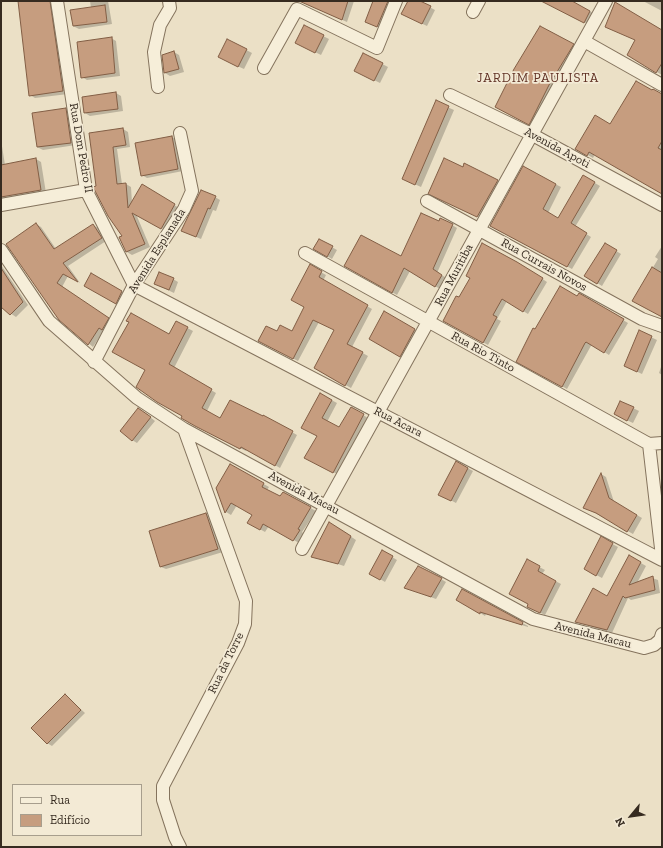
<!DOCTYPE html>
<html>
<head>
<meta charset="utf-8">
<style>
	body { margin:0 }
	#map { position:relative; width:663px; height:848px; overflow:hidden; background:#ebe0c6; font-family:"Zilla Slab",serif }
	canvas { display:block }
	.frame { position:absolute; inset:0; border:2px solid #362b20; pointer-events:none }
	.legend { position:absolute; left:12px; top:784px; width:130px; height:52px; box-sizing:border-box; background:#f3ead5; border:1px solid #a79e8d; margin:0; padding:5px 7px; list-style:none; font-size:12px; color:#362b20 }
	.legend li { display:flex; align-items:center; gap:8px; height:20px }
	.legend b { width:20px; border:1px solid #a79e8d }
	.north { position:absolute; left:611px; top:796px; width:40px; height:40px; -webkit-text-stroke:3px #f3ead5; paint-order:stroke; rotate:241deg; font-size:11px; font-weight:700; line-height:16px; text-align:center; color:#362b20 }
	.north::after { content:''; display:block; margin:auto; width:14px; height:18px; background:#362b20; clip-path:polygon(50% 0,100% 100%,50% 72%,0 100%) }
</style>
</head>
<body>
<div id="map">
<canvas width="663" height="848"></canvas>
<div class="frame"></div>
<ul class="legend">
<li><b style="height:5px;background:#f6eed9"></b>Rua</li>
<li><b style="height:11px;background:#c69d7f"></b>Edifício</li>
</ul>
<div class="north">N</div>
</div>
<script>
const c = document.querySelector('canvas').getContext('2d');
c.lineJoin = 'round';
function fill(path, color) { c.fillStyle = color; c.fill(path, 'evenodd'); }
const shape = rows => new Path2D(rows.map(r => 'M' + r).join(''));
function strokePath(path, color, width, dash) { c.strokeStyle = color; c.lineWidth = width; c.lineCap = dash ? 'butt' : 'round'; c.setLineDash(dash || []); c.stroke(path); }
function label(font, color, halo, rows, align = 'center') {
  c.font = font + ' "Zilla Slab",serif'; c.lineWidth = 3.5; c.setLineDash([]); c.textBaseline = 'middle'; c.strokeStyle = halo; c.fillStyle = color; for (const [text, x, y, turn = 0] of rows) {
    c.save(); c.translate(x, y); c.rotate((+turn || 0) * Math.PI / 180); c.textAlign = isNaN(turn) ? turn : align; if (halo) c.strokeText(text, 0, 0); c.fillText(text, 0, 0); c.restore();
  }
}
fill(shape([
	[19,1,56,1,68,94,35,98,30,95],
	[90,1,108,1,112,24,79,29,73,26,91,8],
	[306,1,354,1,347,22,311,6],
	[374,1,394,1,383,29,366,22],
	[409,1,418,1,435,10,427,26,408,17],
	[554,1,570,1,595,14,590,25,557,8],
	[643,1,662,1,662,11],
	[662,32,662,75,628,55],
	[323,36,329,39,321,55,301,45],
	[111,38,116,41,120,76,87,80,82,77],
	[227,40,252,53,244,69,224,60],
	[573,45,578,48,534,127,501,110],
	[174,52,179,55,184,72,170,76,165,73,163,55],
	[363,54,388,67,380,83,360,73],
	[652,92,662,94,662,193,595,154,593,158,576,148,610,125],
	[116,93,121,96,123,111,90,116,85,113],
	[436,102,454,110,421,187,408,181],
	[66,109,71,112,76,145,43,150,37,147],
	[123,129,128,132,130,147,117,149,122,184,126,184,131,187,132,203,143,186,179,208,167,231,136,214,150,247,132,255,127,252,123,237,97,187,90,134],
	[172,137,177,140,183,171,147,178,142,175,136,144],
	[1,140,5,165,36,159,41,162,46,193,1,203],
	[465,164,502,184,483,219,435,196],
	[523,168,561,187,548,213,558,219,583,176,600,186,575,227,591,237,572,269,491,226],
	[215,197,220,200,216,211,213,210,201,239,187,233],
	[439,222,452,225,457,228,437,273,447,278,440,289,410,271,397,295,346,266,402,257],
	[36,224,41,227,56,249,93,225,98,228,106,241,68,266,80,283,68,276,62,287,113,321,104,330,93,347,60,319],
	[319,240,337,250,332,259,315,249],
	[605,244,621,254,602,286,586,276],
	[662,246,662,316,633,301,658,259,655,257],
	[1,265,28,305,16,317,1,307],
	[310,266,326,275,323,281,372,309,352,347,368,356,351,388,315,368,335,330,319,322,298,361,265,344,277,332,292,332,305,306],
	[523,266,547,282,528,314,507,301,497,319,501,321,488,345,444,321,460,298],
	[92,274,127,295,121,306,86,286],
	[173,279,178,282,174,293,155,284],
	[579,294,628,323,609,355,592,344,567,389,517,361,536,330],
	[385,313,420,333,405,359,371,339],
	[176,322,193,331,174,368,216,393,207,411,221,420,263,417,264,416,297,435,280,468,247,449,246,451,213,435,138,387],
	[640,332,657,340,642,374,625,366],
	[662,364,662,375,659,373],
	[320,394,337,403,327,422,340,428,351,408,368,418,339,475,311,461,318,436],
	[621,402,639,411,633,423,620,417],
	[144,412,155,421,137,443,132,440],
	[456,462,473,471,456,503,439,494],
	[230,465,269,487,267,490,281,497,283,493,316,511,302,532,304,534,299,543,269,526,265,532,249,523,253,515,237,505,231,515,226,512,217,488],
	[601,474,606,477,614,502,642,518,633,534,584,507],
	[206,514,211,517,223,552,166,569,161,567],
	[335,526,356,540,344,566,313,556],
	[601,538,618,547,602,578,585,569],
	[382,551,397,560,385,582,370,573],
	[629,556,646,566,637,583,652,578,658,580,660,593,631,600,628,598,612,633,576,622,608,598],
	[528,561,545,570,542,574,561,584,545,615,533,609,529,604],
	[441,579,446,582,436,599,406,588],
	[463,591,528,626,528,627,486,614,485,616,458,599],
	[65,695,85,713,52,746,47,743]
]), '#0003');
const building = shape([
	[18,1,50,1,63,91,29,96,18,1],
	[299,1,348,1,342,20,299,1],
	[373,1,388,1,377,27,365,22,373,1],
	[408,1,420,1,431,6,422,24,401,14,408,1],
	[541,1,572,1,590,11,584,23,541,1],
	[615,2,662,30,662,63,656,73,627,55,635,40,605,27,615,2],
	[105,5,107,22,73,26,70,10,105,5],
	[304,25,324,35,315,53,295,43,304,25],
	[540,26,574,44,549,85,529,125,495,107,514,69,540,26],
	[112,37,115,73,81,78,77,42,112,37],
	[227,39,247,49,238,67,218,57,227,39],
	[174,51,179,69,164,73,162,55,174,51],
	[363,53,383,63,374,81,354,71,363,53],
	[636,81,652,90,653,89,662,94,662,141,658,148,662,150,662,194,589,152,587,156,575,149,595,115,610,124,636,81],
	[116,92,118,109,84,113,82,97,116,92],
	[436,100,449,106,415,185,402,179,436,100],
	[66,108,71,143,37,147,32,113,66,108],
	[123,128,126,145,113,147,117,184,126,183,128,208,142,184,175,204,161,229,132,213,145,244,126,252,119,237,122,236,108,216,93,187,96,186,89,133,123,128],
	[172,136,178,169,141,176,135,143,172,136],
	[36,158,41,190,1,197,1,165,36,158],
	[444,158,463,167,464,163,498,180,477,217,428,194,444,158],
	[523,166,556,184,543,209,558,218,583,175,595,182,571,223,587,233,567,267,490,226,523,166],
	[201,190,216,196,210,209,208,208,196,237,181,231,201,190],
	[421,213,439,221,440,218,453,224,433,269,442,275,435,287,404,268,392,293,344,266,361,235,401,256,421,213],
	[36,223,54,249,93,224,102,238,63,263,78,282,63,274,57,283,109,318,102,330,99,328,88,345,59,320,6,244,36,223],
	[319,239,333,246,327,257,313,249,319,239],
	[482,243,517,262,543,278,523,312,502,299,493,315,497,317,483,343,443,321,456,296,459,297,470,278,466,276,482,243],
	[605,243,617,250,597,284,584,276,605,243],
	[310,264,322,271,319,277,368,305,347,344,363,352,345,386,314,368,334,330,313,320,293,359,258,341,266,326,277,331,280,325,292,331,304,307,291,300,310,264],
	[652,267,662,273,662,317,632,301,652,267],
	[1,268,23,302,10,315,1,307,1,268],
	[159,272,174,278,169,290,154,284,159,272],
	[91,273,122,291,116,304,84,286,91,273],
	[560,286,577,296,579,293,624,319,604,353,586,342,585,343,562,387,516,362,533,328,535,329,560,286],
	[384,311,415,329,400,357,369,339,384,311],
	[131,313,169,334,176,321,188,327,169,364,212,389,202,408,220,418,230,400,263,416,263,415,293,431,275,466,241,447,240,449,195,426,181,418,182,416,157,402,136,387,145,370,112,352,129,322,126,321,131,313],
	[639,330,652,336,637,372,624,366,639,330],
	[320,393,332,400,322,418,339,427,351,407,364,414,333,473,304,458,317,436,301,428,320,393],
	[620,401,634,407,627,421,614,414,620,401],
	[138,408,151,417,132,441,120,431,138,408],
	[456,461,468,468,451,501,438,495,456,461],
	[230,464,264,483,262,487,280,496,283,492,311,507,298,529,300,530,293,541,263,524,260,530,247,523,252,515,231,503,225,513,216,488,230,464],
	[601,473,609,498,637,515,627,532,596,513,583,508,601,473],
	[206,513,218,549,160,567,149,531,206,513],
	[329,522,351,536,338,564,311,557,329,522],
	[601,536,613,543,596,576,584,569,601,536],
	[382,550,393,556,380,580,369,574,382,550],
	[629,555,641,562,629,585,653,576,655,590,625,598,623,596,607,630,575,622,593,588,607,596,629,555],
	[527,559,540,566,538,571,556,581,540,613,527,607,528,604,509,594,527,559],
	[418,566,442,578,431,597,404,588,418,566],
	[462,589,523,622,522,625,480,612,480,614,456,600,462,589],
	[65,694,81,710,47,744,31,728,65,694]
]);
fill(building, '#c69d7f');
strokePath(building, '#825e45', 1);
const street = shape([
	[57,1,86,190,134,285,662,560],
	[473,12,479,1],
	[584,41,662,85],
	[264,68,297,9,377,48,396,1],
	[158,87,154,52,160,25,170,8,169,1],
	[450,95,531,134,662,205],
	[427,201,642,319,662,326],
	[1,205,86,190],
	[1,250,49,321,137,398,184,429,533,619,644,648,654,645,660,640,662,634],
	[305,253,649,444,662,443],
	[94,362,134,285,184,209,192,191,180,133],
	[649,444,662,557],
	[302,549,606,1],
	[180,847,175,837,163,800,163,786,238,643,245,624,246,601,184,429]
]);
strokePath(street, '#84735d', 14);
strokePath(street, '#f6eed9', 12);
label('12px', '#362b20', '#f3ead5', [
	["Rua Dom Pedro II",81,148,80],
	["Avenida Apoti",557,148,28],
	["Avenida Esplanada",157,251,-58],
	["Rua Currais Novos",544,265,29],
	["Rua Muritiba",454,275,-62],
	["Rua Rio Tinto",483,352,29],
	["Rua Acara",398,422,27],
	["Avenida Macau",304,493,28],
	["Avenida Macau",593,635,14],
	["Rua da Torre",226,663,-64]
]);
c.letterSpacing = '1px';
label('13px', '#5f3023', '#f3ead5', [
	["JARDIM PAULISTA",538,78]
]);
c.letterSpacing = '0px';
</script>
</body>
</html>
